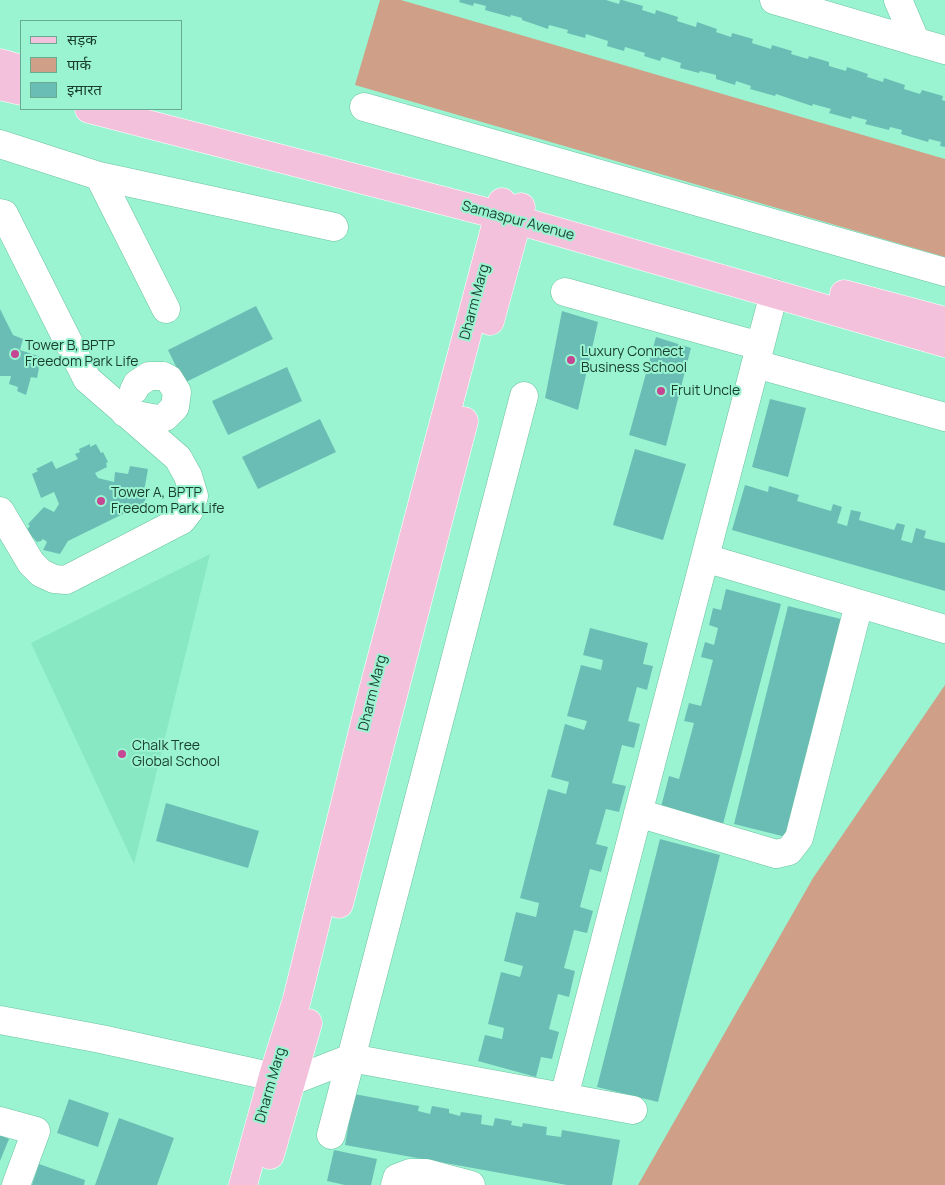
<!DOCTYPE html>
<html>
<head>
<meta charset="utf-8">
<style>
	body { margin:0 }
	#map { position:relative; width:945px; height:1185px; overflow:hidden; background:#9bf4d1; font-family:Manrope,"Noto Sans Devanagari",sans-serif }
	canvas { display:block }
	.legend { position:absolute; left:20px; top:20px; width:162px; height:90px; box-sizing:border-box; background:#9bf4d1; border:1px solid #67ab91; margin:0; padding:6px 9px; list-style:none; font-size:15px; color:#183d30 }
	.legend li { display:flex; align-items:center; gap:10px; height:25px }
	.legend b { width:25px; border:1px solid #67ab91 }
</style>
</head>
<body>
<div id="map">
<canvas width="945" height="1185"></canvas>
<ul class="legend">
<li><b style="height:6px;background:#f4c1dc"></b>सड़क</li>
<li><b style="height:14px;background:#cf9f87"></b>पार्क</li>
<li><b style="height:14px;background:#6abdb5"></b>इमारत</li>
</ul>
</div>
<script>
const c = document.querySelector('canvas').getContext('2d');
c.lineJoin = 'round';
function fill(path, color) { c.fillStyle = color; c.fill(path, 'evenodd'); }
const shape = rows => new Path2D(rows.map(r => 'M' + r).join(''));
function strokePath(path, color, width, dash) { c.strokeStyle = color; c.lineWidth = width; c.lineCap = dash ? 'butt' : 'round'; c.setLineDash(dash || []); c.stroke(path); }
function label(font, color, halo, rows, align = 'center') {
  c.font = font + ' Manrope,sans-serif'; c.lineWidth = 4; c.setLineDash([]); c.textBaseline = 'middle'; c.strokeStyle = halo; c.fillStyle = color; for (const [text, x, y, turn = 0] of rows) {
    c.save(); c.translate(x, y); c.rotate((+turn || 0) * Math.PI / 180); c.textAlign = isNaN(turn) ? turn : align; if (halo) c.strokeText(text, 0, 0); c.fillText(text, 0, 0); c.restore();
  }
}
fill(shape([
	[210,554,134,864,31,643]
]), '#87e8c3');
fill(shape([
	[380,0,401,0,945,159,945,257,355,85],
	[945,685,945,1185,638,1185,813,878]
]), '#cf9f87');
fill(shape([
	[460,0,606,0,619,4,620,0,622,0,643,6,642,10,655,14,656,10,678,17,677,21,696,27,697,22,717,29,716,32,731,37,732,33,753,39,752,43,771,49,772,45,792,51,791,54,808,59,809,56,829,62,829,66,846,71,847,67,868,74,867,77,883,82,884,78,905,85,904,89,920,94,922,90,943,96,942,100,945,101,945,147,940,146,941,142,929,139,928,142,901,134,902,130,890,127,889,130,865,124,867,120,852,116,851,119,829,113,831,109,813,104,812,106,776,94,775,96,750,89,751,86,736,81,735,85,716,79,716,75,700,71,699,73,680,68,681,63,662,57,660,61,644,56,645,53,625,47,624,51,607,46,608,41,586,34,585,38,567,33,568,30,549,25,548,29,522,20,522,18,511,15,510,17,485,10,486,6,474,3,473,6,459,2],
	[256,306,273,339,184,383,168,350],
	[0,309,13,335,23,339,20,350,41,357,37,378,31,377,26,395,17,391,18,387,9,384,11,376,0,376],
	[562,311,598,322,578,410,545,398],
	[656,337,691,348,666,446,629,435],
	[287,367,302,401,228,435,212,401],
	[770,399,806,408,788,477,752,467],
	[320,419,336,452,258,489,242,457],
	[90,444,90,447,96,444,101,453,103,452,108,462,106,463,107,467,95,473,98,478,114,482,115,472,128,474,130,466,148,469,145,486,142,494,147,496,142,508,127,512,68,541,60,554,43,550,47,542,43,539,41,541,37,542,26,530,30,526,28,524,44,507,54,512,59,504,54,492,41,498,32,474,38,471,36,469,52,461,56,469,78,459,75,454,80,452,79,449],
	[635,449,686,464,663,540,613,525],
	[745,485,768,492,769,486,799,495,797,501,831,511,833,504,842,507,837,523,847,526,851,510,861,512,859,520,894,530,897,523,905,525,901,540,912,543,916,528,926,531,924,538,945,543,945,591,732,530],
	[726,589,781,604,723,824,661,807,669,776,679,779,694,723,684,721,689,703,701,706,713,660,701,657,705,642,714,645,718,628,709,625,713,608,721,610],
	[788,606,845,620,790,838,734,824],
	[590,628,648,643,643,664,653,666,647,690,637,687,628,721,640,724,634,748,622,745,612,783,626,786,619,812,606,809,596,844,608,847,601,872,590,869,580,907,593,911,587,933,574,930,564,968,575,971,569,997,558,994,549,1029,559,1032,552,1059,541,1057,536,1077,478,1061,485,1035,502,1039,504,1028,488,1024,501,972,520,977,523,966,504,961,516,912,536,917,539,903,520,898,548,789,566,794,569,782,551,777,565,724,584,730,587,721,567,716,581,665,601,670,603,660,583,655],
	[166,803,259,831,248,868,156,841],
	[660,839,720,855,658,1102,597,1087],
	[354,1094,419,1106,418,1111,430,1114,432,1106,449,1109,449,1113,460,1116,461,1112,482,1115,481,1124,493,1126,495,1118,512,1121,511,1125,522,1127,523,1123,547,1127,546,1135,561,1137,562,1130,620,1140,612,1185,567,1185,345,1145],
	[69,1099,109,1113,98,1147,57,1133],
	[119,1118,174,1138,157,1185,95,1185],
	[0,1135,9,1139,0,1161],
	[334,1150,377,1159,371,1185,345,1185,327,1181],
	[39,1164,85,1180,84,1185,32,1185]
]), '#6abdb5');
const minor = shape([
	[774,0,945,50],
	[898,0,916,42],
	[364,107,945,272],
	[0,144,99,176,334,227],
	[99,176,166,309],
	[0,213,4,214,87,379,178,458,188,476,194,496,189,511,182,520,66,580,54,579,41,573,31,563,0,511],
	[565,292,760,346],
	[756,364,945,417],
	[125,413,158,419,165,417,175,407,177,392,169,379,163,376,149,376,137,384,134,390],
	[705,558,945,629],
	[638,813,776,854,789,851,799,838,859,604],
	[0,1020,101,1039,292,1081,351,1058,633,1110],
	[564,1097,774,293],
	[0,1121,36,1131,16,1185],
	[331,1135,524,396],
	[395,1185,397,1178,410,1173,426,1173,471,1185]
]);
const major = shape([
	[0,63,21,69],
	[0,86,21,91],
	[89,109,510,218,945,343],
	[844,294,945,321],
	[490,321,521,207],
	[339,904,464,421],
	[270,1155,308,1023],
	[243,1185,273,1076,297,999,370,702,502,202]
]);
strokePath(minor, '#6bc2a1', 29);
strokePath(major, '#fff', 29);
strokePath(minor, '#fff', 28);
strokePath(major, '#f4c1dc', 28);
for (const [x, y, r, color] of [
	[15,354,5,"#c54692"],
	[571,360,5,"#c54692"],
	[661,391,5,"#c54692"],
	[101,501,5,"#c54692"],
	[122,754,5,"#c54692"]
]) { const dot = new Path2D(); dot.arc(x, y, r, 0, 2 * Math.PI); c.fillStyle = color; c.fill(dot); strokePath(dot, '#9bf4d1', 2); }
label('14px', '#183d30', '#9bf4d1', [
	["Samaspur Avenue",518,221,15],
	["Dharm Marg",475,302,-75],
	["Dharm Marg",373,693,-76],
	["Dharm Marg",271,1085,-74]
]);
label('14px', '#183d30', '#9bf4d1', [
	["Tower B, BPTP",25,346],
	["Freedom Park Life",25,362],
	["Luxury Connect",581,352],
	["Business School",581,368],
	["Fruit Uncle",671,391],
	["Tower A, BPTP",111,493],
	["Freedom Park Life",111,509],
	["Chalk Tree",132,746],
	["Global School",132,762]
], 'left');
</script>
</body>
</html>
